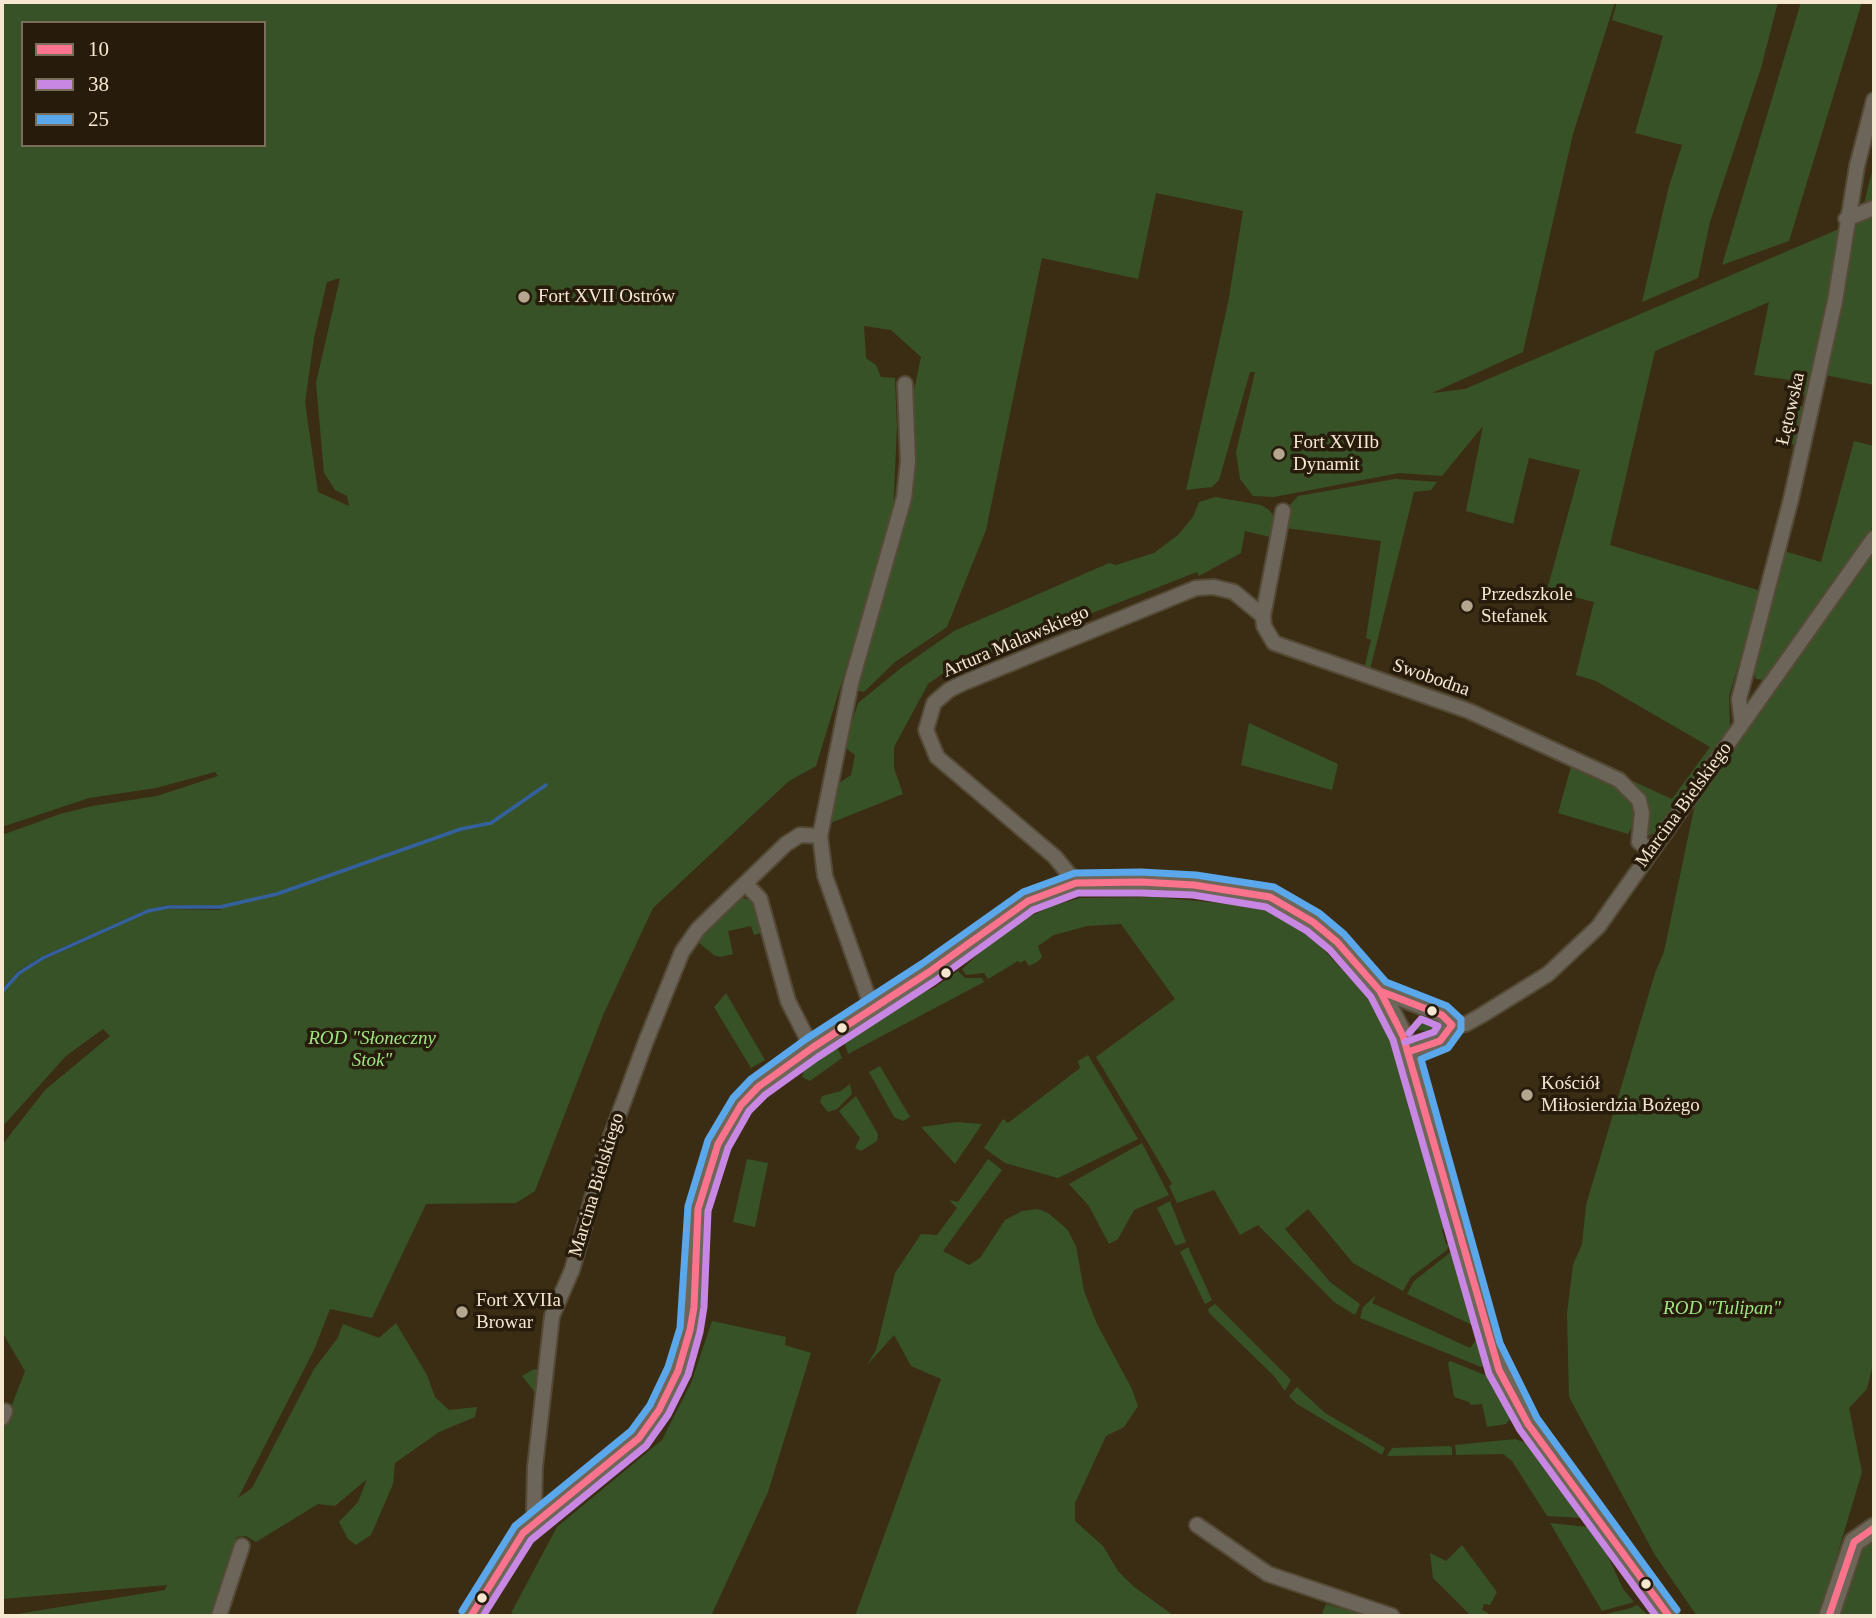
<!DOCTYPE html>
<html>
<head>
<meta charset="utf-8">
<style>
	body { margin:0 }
	#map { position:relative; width:1876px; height:1618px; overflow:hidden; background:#3a2d14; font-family:Georgia,serif }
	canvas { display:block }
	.frame { position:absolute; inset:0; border:4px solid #f6e7d1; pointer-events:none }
	.legend { position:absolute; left:21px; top:21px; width:245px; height:126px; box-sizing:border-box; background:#271c0b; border:2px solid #7a6d5a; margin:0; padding:9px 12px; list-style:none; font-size:21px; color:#f6e7d1 }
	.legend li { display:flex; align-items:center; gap:14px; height:35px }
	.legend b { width:35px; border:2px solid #7a6d5a }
</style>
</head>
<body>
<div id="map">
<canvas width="1876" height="1618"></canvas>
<div class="frame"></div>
<ul class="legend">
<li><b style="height:9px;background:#fc738d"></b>10</li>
<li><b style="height:9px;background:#c787e3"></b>38</li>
<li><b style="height:9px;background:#5aa8eb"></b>25</li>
</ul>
</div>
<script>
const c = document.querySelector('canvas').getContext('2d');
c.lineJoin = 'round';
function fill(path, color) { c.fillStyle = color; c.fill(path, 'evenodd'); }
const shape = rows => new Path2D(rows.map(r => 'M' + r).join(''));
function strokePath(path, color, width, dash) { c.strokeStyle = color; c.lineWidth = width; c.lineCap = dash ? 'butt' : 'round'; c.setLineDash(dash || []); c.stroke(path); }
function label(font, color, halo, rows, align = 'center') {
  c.font = font + ' Georgia,serif'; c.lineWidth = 7; c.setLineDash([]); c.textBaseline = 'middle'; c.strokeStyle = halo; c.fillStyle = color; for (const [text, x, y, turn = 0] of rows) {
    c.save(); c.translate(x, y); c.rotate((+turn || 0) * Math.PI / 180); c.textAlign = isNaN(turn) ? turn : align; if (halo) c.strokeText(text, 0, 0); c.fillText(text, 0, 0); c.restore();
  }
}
fill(shape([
	[2,2,1615,2,1573,134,1523,352,1432,393,1465,389,1839,229,1834,274,1808,396,1797,394,1798,381,1754,375,1769,302,1655,351,1610,545,1761,591,1729,696,1730,727,1657,831,1649,836,1649,815,1643,796,1626,778,1672,799,1710,747,1596,681,1576,675,1594,602,1547,590,1580,470,1529,458,1513,524,1466,511,1483,426,1442,476,1399,473,1274,497,1253,496,1240,479,1236,452,1255,372,1250,372,1219,480,1212,487,1186,490,1228,303,1243,211,1156,193,1138,279,1042,258,986,530,947,627,895,662,864,692,855,690,911,484,914,390,921,357,891,330,864,326,866,358,876,365,881,377,895,378,897,428,893,515,816,766,789,781,653,908,604,1013,535,1191,516,1203,426,1204,372,1318,330,1309,314,1350,238,1498,252,1488,314,1369,337,1339,343,1324,379,1338,396,1323,427,1375,435,1397,449,1410,477,1407,475,1417,439,1432,395,1463,393,1484,371,1535,356,1545,348,1539,339,1522,358,1502,367,1479,335,1506,318,1504,256,1542,246,1536,237,1537,213,1616,5,1616,165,1590,167,1585,2,1599,2,1431,25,1371,2,1332,2,1145,45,1090,110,1036,103,1029,66,1056,2,1127,2,994,20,974,43,960,149,912,167,909,221,910,219,906,166,905,147,910,41,957,18,971,2,989,2,835,60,814,92,806,157,796,218,776,215,772,156,788,89,798,2,827],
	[23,23,264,23,264,145,23,145],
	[340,278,316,383,324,473,335,490,347,496,349,506,318,492,305,403,314,338,327,282],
	[1617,2,1778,2,1761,68,1710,222,1698,278,1642,302,1668,190,1682,145,1635,133,1663,36,1612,20],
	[1801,2,1862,2,1789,241,1722,265],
	[1874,163,1874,203,1863,208],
	[1874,211,1874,385,1825,375,1854,219],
	[1795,406,1806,407,1798,445,1788,444],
	[1854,441,1874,446,1874,525,1828,596,1769,676,1765,680,1756,679,1753,670,1784,551,1821,562],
	[1395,479,1437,482,1431,490,1414,492,1370,670,1364,669,1371,640,1366,638,1381,541,1286,528,1289,506,1298,496],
	[1215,497,1261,505,1269,510,1275,518,1272,534,1270,537,1245,531,1241,553,1199,576,1197,572,949,669,928,684,894,747,894,768,903,794,828,824,836,785,851,775,855,755,844,747,858,703,901,668,954,631,1109,563,1116,565,1154,553,1178,535,1193,517,1199,502],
	[1874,548,1874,1359,1867,1389,1849,1408,1862,1472,1819,1616,1697,1616,1655,1555,1569,1397,1567,1313,1573,1265,1582,1244,1586,1205,1655,973,1664,952,1696,799],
	[1249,723,1338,764,1332,790,1241,765],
	[1571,767,1613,784,1631,799,1636,819,1628,834,1558,813],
	[741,897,755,902,765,932,754,935,751,926,728,931,733,954,720,957,714,955,699,943,698,938],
	[1155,897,1261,907,1282,915,1308,933,1380,1010,1397,1051,1445,1227,1442,1230,1446,1244,1450,1244,1447,1250,1411,1277,1403,1291,1353,1263,1308,1209,1285,1229,1330,1282,1360,1304,1355,1315,1334,1302,1258,1225,1240,1235,1214,1190,1177,1203,1169,1186,1172,1184,1157,1158,1096,1057,1175,999,1121,924,1087,926,1054,935,1038,946,1042,957,1037,962,1029,966,1025,960,1020,963,1018,961,988,979,984,973,966,975,962,969,995,939,1023,920,1052,906,1080,898],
	[958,971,965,978,982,978,984,982,848,1054,844,1041,903,1000,934,988],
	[726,993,765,1060,751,1068,714,1007],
	[1425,1016,1437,1025,1435,1033,1414,1029,1416,1019],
	[837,1047,842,1058,810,1081,802,1077,804,1070],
	[1088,1055,1138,1139,1058,1178,1005,1163,984,1148,1003,1119,1008,1123,1080,1068,1078,1061],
	[880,1066,910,1117,903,1121,894,1117,869,1072],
	[850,1084,852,1094,837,1109,828,1112,820,1102,822,1096,841,1091],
	[856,1096,878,1134,877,1141,861,1151,855,1148,860,1138,839,1111],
	[957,1122,982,1124,955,1164,921,1127],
	[1142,1143,1169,1195,1134,1210,1118,1239,1109,1244,1089,1206,1069,1184],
	[747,1159,768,1163,755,1227,733,1222],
	[988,1159,1002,1170,943,1251,969,1265,980,1258,1005,1220,1022,1211,1038,1209,1048,1213,1067,1229,1076,1246,1084,1291,1097,1324,1132,1389,1138,1406,1124,1427,1106,1436,1075,1503,1075,1521,1103,1546,1118,1571,1133,1586,1174,1616,855,1616,941,1379,911,1366,894,1335,867,1365,876,1350,895,1273,921,1234,937,1235,957,1208,949,1200,958,1202],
	[1170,1201,1186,1242,1178,1245,1175,1245,1157,1208],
	[1188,1247,1212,1300,1205,1304,1180,1252],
	[1452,1251,1472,1325,1407,1294,1414,1281],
	[1376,1295,1372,1303,1470,1348,1476,1340,1485,1365,1481,1367,1360,1318,1363,1307],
	[1215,1304,1291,1380,1285,1391,1274,1376,1209,1313,1208,1309],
	[712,1321,786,1337,785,1345,811,1353,768,1492,711,1616,517,1616,511,1613,557,1527,662,1440,691,1383],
	[1450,1361,1490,1377,1511,1418,1506,1424,1487,1427,1482,1404,1471,1405,1469,1402,1454,1397,1448,1363],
	[534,1369,539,1370,537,1395,522,1376],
	[1297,1387,1325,1413,1385,1448,1382,1455,1297,1404,1289,1396],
	[1515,1439,1529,1444,1582,1518,1547,1516,1512,1461,1503,1454,1456,1455,1455,1445],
	[1449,1446,1452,1447,1452,1455,1387,1456,1392,1448],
	[1550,1523,1588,1527,1606,1552,1623,1589,1634,1602,1602,1611],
	[1874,1538,1874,1616,1840,1616,1860,1553],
	[1462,1545,1497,1592,1490,1605,1484,1604,1482,1610,1488,1613,1488,1616,1471,1616,1433,1578,1430,1553,1446,1561],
	[1326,1604,1357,1613,1356,1616,1321,1616],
	[1637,1605,1649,1616,1606,1614,1631,1608]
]), '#385227');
strokePath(shape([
	[2,992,19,973,43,958,148,911,168,907,220,907,277,894,461,829,491,823,546,785]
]), '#34619e', 3.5);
const street = shape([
	[1846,219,1874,208],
	[1283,511,1263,616,1264,626,1274,643,1469,711,1619,780,1639,800,1642,813,1639,842,1650,850],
	[1742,724,1739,699,1791,499,1835,301,1857,166,1874,100],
	[1076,883,1055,857,937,757,926,730,934,703,949,690,963,683,1196,588,1214,587,1234,592,1263,616],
	[746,884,760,899,788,1001,812,1048],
	[1380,991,1442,1015,1452,1025],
	[872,1008,825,876,820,836,851,683,904,498,908,461,905,384],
	[1452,1025,1466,1024,1482,1015,1548,974,1598,927,1874,538],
	[1408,1052,1440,1041,1452,1025],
	[2,1418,5,1411],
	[540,1517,534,1510,535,1467,552,1316,572,1270,605,1152,646,1041,682,952,698,929,786,844,800,835,820,836],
	[1197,1525,1268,1574,1392,1616],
	[219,1616,242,1546]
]);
const secondary = shape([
	[471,1616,508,1553,523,1533,639,1438,659,1410,678,1371,690,1330,694,1307,698,1209,704,1187,718,1144,741,1105,758,1087,812,1048,929,972,1028,901,1076,883,1141,882,1194,885,1270,897,1313,922,1337,942,1380,991,1403,1036,1499,1370,1528,1424,1669,1616],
	[1829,1616,1854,1542,1874,1528]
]);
strokePath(street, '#554a36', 18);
strokePath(secondary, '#554a36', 23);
strokePath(street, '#6c655a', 14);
strokePath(secondary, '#6e6658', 19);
strokePath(shape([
	[1380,991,1442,1015,1452,1025,1440,1041,1408,1052],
	[471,1616,523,1533,639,1438,659,1410,678,1371,690,1330,694,1307,698,1209,718,1144,741,1105,758,1087,812,1048,929,972,1028,901,1076,883,1141,882,1194,885,1270,897,1313,922,1337,942,1380,991,1403,1036,1499,1370,1528,1424,1669,1616],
	[1829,1616,1854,1542,1874,1528]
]), '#fc738d', 7);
strokePath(shape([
	[1405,1042,1434,1032,1438,1026,1421,1019,1409,1033],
	[483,1616,531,1540,646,1446,668,1415,688,1375,700,1332,704,1307,708,1211,728,1148,749,1111,765,1095,818,1057,935,981,1033,910,1078,893,1141,893,1193,895,1266,907,1307,931,1330,950,1371,997,1393,1040,1489,1374,1520,1430,1656,1616]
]), '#c787e3', 7);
strokePath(shape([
	[462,1611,515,1526,631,1431,650,1405,668,1367,680,1328,688,1206,708,1140,733,1098,751,1079,806,1039,923,963,1023,892,1075,873,1141,872,1196,875,1274,887,1319,913,1344,934,1386,982,1447,1006,1461,1019,1461,1030,1448,1048,1421,1059,1500,1343,1537,1418,1677,1610]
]), '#5aa8eb', 7);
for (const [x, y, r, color] of [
	[524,297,7,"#b4a68f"],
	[1279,454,7,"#b4a68f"],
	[1467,606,7,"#b4a68f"],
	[946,973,6,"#f6e7d1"],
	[1432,1011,6,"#f6e7d1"],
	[842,1028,6,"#f6e7d1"],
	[1527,1095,7,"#b4a68f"],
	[462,1312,7,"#b4a68f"],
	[1646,1584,6,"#f6e7d1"],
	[482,1598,6,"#f6e7d1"]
]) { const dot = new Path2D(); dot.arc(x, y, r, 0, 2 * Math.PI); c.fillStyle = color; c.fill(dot); strokePath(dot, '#271c0b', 2.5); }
label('19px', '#f6e7d1', '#271c0b', [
	["Fort XVII Ostrów",538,297],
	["Fort XVIIb",1293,443],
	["Dynamit",1293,465],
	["Przedszkole",1481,595],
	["Stefanek",1481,617],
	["Kościół",1541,1084],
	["Miłosierdzia Bożego",1541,1106],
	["Fort XVIIa",476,1301],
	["Browar",476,1323]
], 'left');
label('19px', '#f6e7d1', '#271c0b', [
	["Łętowska",1791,409,-77],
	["Artura Malawskiego",1016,642,-23],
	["Swobodna",1431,678,19],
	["Marcina Bielskiego",1684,805,-54],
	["Marcina Bielskiego",597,1185,-73]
]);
label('italic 19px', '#9ee780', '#271c0b', [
	["ROD \"Słoneczny",372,1039],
	["Stok\"",372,1061],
	["ROD \"Tulipan\"",1722,1309]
]);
</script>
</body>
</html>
